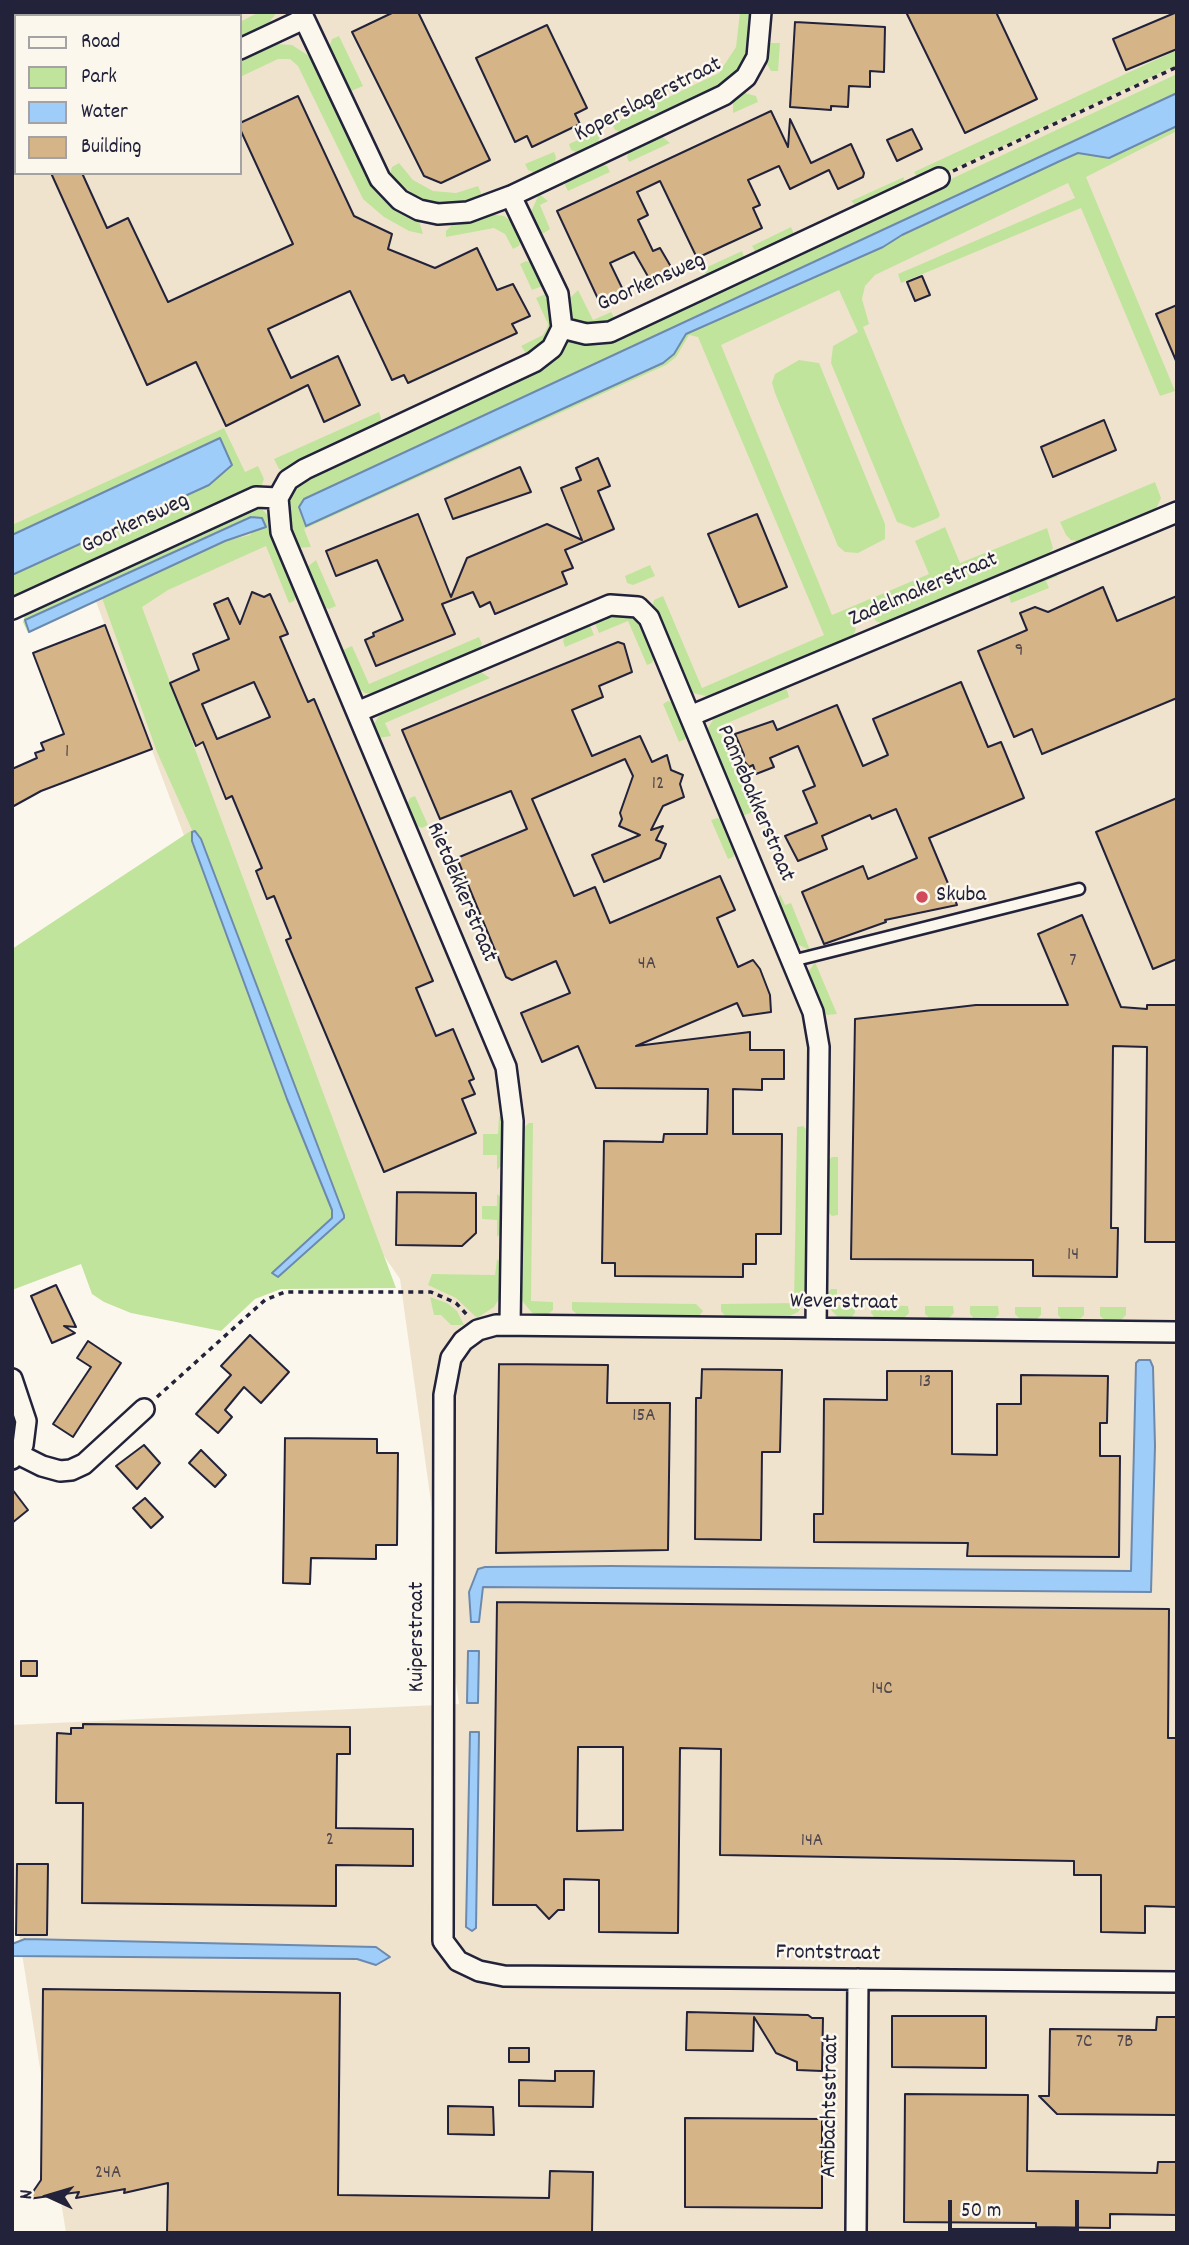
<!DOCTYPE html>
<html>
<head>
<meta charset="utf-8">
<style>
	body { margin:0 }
	#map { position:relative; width:1189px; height:2245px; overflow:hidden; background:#fbf7ec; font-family:Dekko,sans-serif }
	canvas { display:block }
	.frame { position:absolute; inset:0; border:14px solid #22223b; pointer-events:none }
	.legend { position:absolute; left:14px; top:14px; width:228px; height:161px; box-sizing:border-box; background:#fbf7ec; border:2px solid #a4a2a5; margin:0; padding:9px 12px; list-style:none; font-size:21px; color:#22223b }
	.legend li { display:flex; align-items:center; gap:14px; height:35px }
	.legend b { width:35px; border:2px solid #a4a2a5 }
	.north { position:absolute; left:14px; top:2161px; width:70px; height:70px; -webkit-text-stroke:5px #fbf7ec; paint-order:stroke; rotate:274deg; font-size:19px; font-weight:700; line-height:28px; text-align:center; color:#22223b }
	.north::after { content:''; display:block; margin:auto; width:24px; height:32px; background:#22223b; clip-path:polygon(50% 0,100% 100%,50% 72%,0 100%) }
	.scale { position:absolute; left:948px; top:2200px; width:131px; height:32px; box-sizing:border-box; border:4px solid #22223b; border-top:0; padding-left:9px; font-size:21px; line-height:24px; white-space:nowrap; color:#22223b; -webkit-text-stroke:5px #fbf7ec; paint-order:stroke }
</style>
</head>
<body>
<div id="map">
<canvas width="1189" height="2245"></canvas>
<div class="frame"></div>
<ul class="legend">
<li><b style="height:9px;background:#fbf7ec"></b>Road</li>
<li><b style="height:19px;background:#c1e49d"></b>Park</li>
<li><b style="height:19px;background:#9ecdfa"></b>Water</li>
<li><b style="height:19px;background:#d5b488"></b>Building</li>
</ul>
<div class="north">N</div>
<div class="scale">50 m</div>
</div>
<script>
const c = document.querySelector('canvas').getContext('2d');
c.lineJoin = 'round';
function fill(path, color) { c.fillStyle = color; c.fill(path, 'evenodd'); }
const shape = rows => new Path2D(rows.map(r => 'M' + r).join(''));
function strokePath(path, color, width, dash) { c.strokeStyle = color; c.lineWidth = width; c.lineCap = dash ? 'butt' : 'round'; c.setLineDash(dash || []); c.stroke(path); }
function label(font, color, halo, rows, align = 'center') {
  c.font = font + ' Dekko,sans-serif'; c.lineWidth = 5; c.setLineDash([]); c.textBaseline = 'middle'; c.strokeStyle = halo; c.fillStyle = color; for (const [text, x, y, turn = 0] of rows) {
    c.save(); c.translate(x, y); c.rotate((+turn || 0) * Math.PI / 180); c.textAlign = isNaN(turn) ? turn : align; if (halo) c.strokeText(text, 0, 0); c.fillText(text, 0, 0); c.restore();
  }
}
fill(shape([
	[12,12,1177,12,1177,2233,66,2233,12,1890,12,1725,459,1704,400,1279,293,1125,95,599,12,527],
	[16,16,240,16,240,173,16,173]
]), '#f0e3ce');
fill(shape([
	[259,12,277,12,268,24,240,38,240,22],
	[740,12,753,12,748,55,735,75,726,84,624,133,615,130,612,124,719,73,736,47],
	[339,36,363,86,349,92,329,48,332,39],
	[767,43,780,43,778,71,771,71,764,59],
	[277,44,292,45,309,56,373,187,391,206,419,221,423,234,409,231,384,217,363,199,298,66,290,59,278,59,240,77,240,61],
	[1177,50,1177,65,938,176,926,180,917,177,914,172],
	[1177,74,1177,93,422,444,305,499,299,507,307,526,663,363,674,354,686,334,883,247,902,235,1060,161,1078,153,1109,158,1177,126,1177,131,1086,177,1175,391,1160,396,1081,208,901,283,898,274,1075,198,1068,183,875,275,865,286,862,299,869,324,863,327,940,515,938,518,913,528,897,522,831,363,833,346,858,332,839,290,721,345,832,615,929,574,915,541,945,527,960,563,1047,528,1053,548,1046,557,885,625,876,621,873,616,853,623,856,629,852,638,710,697,693,693,652,608,654,600,663,596,702,688,824,635,698,337,689,335,676,357,666,365,304,529,311,547,298,548,288,525,286,508,292,491,306,478,554,358,569,337,617,334],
	[741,92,756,96,758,102,733,113,733,98],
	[597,131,600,137,596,146,580,154,571,150,569,144],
	[659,134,670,143,629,162,627,157,630,148],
	[554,152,556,157,554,166,537,174,528,170,525,164],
	[399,163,413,180,433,191,456,193,478,186,481,193,477,201,439,205,416,197,390,174,392,167],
	[598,163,607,166,610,172,568,191,565,185,568,177],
	[904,177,903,190,861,210,851,201],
	[539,194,548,201,540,205,550,229,544,233,537,232,531,212],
	[489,214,504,216,514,223,522,237,519,246,513,249,505,234,494,228,446,237,446,231,453,224],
	[791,227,794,234,791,243,763,256,756,253,752,246],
	[742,251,744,257,741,266,715,278,706,274,703,269],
	[526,261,535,264,545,285,532,290,520,264],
	[578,290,593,320,611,312,617,323,608,328,573,323,568,300],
	[548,293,554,323,548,339,528,356,521,346,543,335,547,328,548,324,536,298],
	[799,360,819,363,885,524,885,539,858,553,845,552,838,546,775,393,772,383,775,374],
	[379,412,381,418,379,425,286,471,279,469,274,459],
	[224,428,245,472,258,466,264,479,260,490,12,603,12,575,193,493,209,485,232,465,220,438,12,535,12,525],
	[1155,482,1161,498,1155,511,1081,542,1071,540,1066,535,1060,522],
	[259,506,270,518,297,591,294,601,289,603,266,546,168,590,142,607,396,1288,281,1289,255,1299,221,1331,131,1313,104,1302,92,1294,81,1264,12,1290,12,949,192,830,157,752,102,598,225,541,250,535,262,518,25,621,28,633,23,622,27,608],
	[195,831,201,839,344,1215,344,1219,278,1277,273,1272,332,1218,332,1210,287,1099,192,841],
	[316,560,336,606,329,609,321,606,306,568],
	[650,565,655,576,633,585,627,583,625,576],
	[1051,572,1058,576,1046,581,1049,588,1011,603,1009,596,1012,588],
	[628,612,642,622,656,654,652,663,647,665,628,621,599,633,594,621,612,613],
	[589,623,594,635,565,647,563,641,566,632],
	[479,637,482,644,478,652,375,694,365,693,357,687,341,651,352,646,369,684],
	[478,670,490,678,385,723,391,736,378,738,374,724,382,711],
	[778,687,787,690,789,697,718,727,753,812,742,816,709,739,708,728,717,713],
	[668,701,677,704,688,732,685,739,679,742,663,704],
	[415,796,428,825,422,828,413,824,406,807,410,798],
	[717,818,725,820,737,848,733,857,728,859,711,820],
	[780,894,785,905,791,903,810,950,794,943,777,902],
	[815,962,837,1014,827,1015,820,1007,807,974],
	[499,1116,505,1122,504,1162,497,1170,497,1155,483,1155,483,1134,498,1134],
	[529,1123,533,1123,531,1301,553,1302,553,1310,546,1316,532,1313,519,1297,521,1130],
	[803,1126,810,1133,806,1301,798,1312,786,1318,727,1318,721,1311,721,1304,794,1303,797,1127],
	[832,1157,838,1157,838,1215,832,1216,825,1209,825,1163],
	[497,1194,504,1200,503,1231,497,1237,497,1220,482,1219,482,1206,497,1206],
	[497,1259,502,1264,501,1296,494,1307,477,1318,456,1298,428,1285,432,1274,495,1275],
	[831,1289,837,1289,837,1305,855,1305,855,1313,850,1319,837,1316,828,1307,825,1296],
	[430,1297,447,1303,457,1311,464,1325,451,1325,441,1315,434,1315],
	[572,1302,696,1304,703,1311,698,1317,579,1316,572,1310],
	[871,1305,908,1306,909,1313,902,1320,877,1320,871,1313],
	[925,1306,953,1306,954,1313,947,1320,932,1320,925,1314],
	[970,1306,998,1306,999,1314,992,1321,976,1321,970,1314],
	[1015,1307,1041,1307,1041,1315,1034,1322,1022,1321,1015,1314],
	[1058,1307,1084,1307,1084,1315,1077,1322,1064,1322,1058,1315],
	[1100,1307,1126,1307,1126,1315,1119,1322,1107,1322,1100,1316]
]), '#c1e49d');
const water = shape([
	[1177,93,1177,126,1109,158,1078,153,1060,161,902,235,883,247,686,334,674,354,663,363,306,526,299,507,304,499,1177,93],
	[220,438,232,465,209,485,12,575,12,535,220,438],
	[251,517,262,518,266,527,225,541,29,632,25,620,251,517],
	[195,831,201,839,344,1215,344,1218,278,1277,272,1273,332,1218,332,1210,287,1099,192,841,192,832,195,831],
	[1139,1360,1150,1360,1153,1367,1155,1446,1151,1592,483,1587,479,1622,471,1622,469,1592,478,1569,485,1567,611,1566,1131,1571,1136,1363,1139,1360],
	[468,1651,479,1651,478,1703,467,1703,468,1651],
	[470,1732,479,1732,476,1928,472,1931,466,1927,470,1732],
	[25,1939,376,1947,390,1957,376,1965,357,1959,13,1956,12,1944,25,1939]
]);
fill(water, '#9ecdfa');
strokePath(water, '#6c89ae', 2);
const building = shape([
	[394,12,418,12,490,160,441,183,424,176,352,32,394,12],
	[906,12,996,12,1037,99,965,133,906,12],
	[1177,12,1177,49,1126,70,1113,39,1177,12],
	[795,22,885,27,884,72,870,71,870,87,849,86,848,107,831,106,831,110,790,107,795,22],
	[547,25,587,108,575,114,580,124,532,147,527,136,515,142,476,58,547,25],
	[298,96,354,216,392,234,388,249,435,268,477,248,497,290,513,284,530,316,512,324,517,333,408,383,404,375,392,380,350,291,268,329,291,378,338,356,360,405,324,422,308,385,226,426,196,362,147,385,51,173,82,173,107,228,128,218,168,302,293,244,240,129,240,123,298,96],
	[771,111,788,147,790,119,811,163,851,144,864,173,863,177,838,189,829,170,790,189,779,166,748,180,760,205,753,208,762,228,697,258,660,181,637,192,648,215,638,220,653,251,660,248,674,272,650,280,634,252,610,263,624,292,599,301,557,211,771,111],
	[912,129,922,149,897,161,887,140,912,129],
	[922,276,930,295,915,301,907,282,922,276],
	[1177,305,1177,363,1156,314,1177,305],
	[1104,420,1116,450,1053,477,1041,447,1104,420],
	[598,458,610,486,598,491,614,529,565,550,573,568,562,572,567,584,495,614,490,602,480,607,473,592,442,604,455,634,376,666,365,640,374,636,373,633,403,620,377,560,336,576,326,551,418,514,451,597,467,558,547,524,582,540,561,488,581,480,576,468,598,458],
	[520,467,531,492,453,519,445,499,520,467],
	[757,514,787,587,739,607,708,534,757,514],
	[1103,587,1117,621,1177,596,1177,698,1042,754,1032,729,1014,737,978,651,1027,630,1020,613,1035,607,1048,612,1103,587],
	[252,592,264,597,270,594,288,634,280,637,308,702,314,699,433,981,416,988,436,1036,453,1029,474,1079,469,1081,475,1094,462,1099,476,1133,384,1172,286,940,291,938,274,896,267,899,256,871,262,868,232,796,226,799,203,742,196,746,170,683,199,670,193,654,229,639,214,604,228,598,240,624,252,592],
	[254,682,270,717,217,739,202,704,254,682],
	[105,625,152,749,41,791,12,807,12,769,37,758,35,753,44,750,41,743,64,734,33,653,105,625],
	[618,642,624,644,632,672,599,686,603,697,572,710,592,756,640,736,652,762,667,755,671,770,683,775,680,784,684,797,663,806,651,830,663,826,656,840,666,844,660,858,604,882,592,855,640,835,619,826,622,819,620,813,633,776,625,759,532,799,574,896,595,887,610,923,720,876,735,910,717,918,738,967,753,960,760,969,770,995,771,1012,743,1016,737,1003,636,1046,750,1032,750,1050,784,1050,784,1079,762,1079,762,1090,733,1089,733,1134,782,1134,781,1234,756,1234,756,1264,743,1264,743,1277,615,1276,615,1263,602,1263,604,1141,663,1142,664,1134,707,1134,708,1089,596,1088,578,1046,542,1062,521,1013,570,993,556,961,512,980,506,977,457,858,527,829,511,791,440,819,402,730,618,642],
	[961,682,988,747,1001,742,1024,798,929,838,957,905,885,920,886,922,824,944,802,892,863,866,868,879,917,858,896,809,872,819,870,815,822,836,827,849,798,861,785,836,817,823,803,791,815,786,798,746,770,758,774,767,756,774,753,765,749,767,743,760,744,755,735,734,773,721,777,730,837,705,863,766,888,755,873,719,961,682],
	[1177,798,1177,959,1153,969,1096,832,1177,798],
	[1082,915,1121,1007,1147,1009,1147,1005,1177,1005,1177,1242,1145,1242,1147,1047,1113,1046,1111,1228,1118,1228,1117,1277,1033,1276,1033,1260,851,1259,855,1019,976,1005,1068,1005,1038,934,1082,915],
	[397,1192,476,1193,476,1233,462,1246,396,1245,397,1192],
	[56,1285,76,1327,64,1326,75,1333,52,1343,31,1296,56,1285],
	[250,1335,289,1372,261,1403,244,1387,225,1410,232,1417,218,1433,196,1414,231,1375,221,1366,250,1335],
	[88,1341,121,1363,73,1437,53,1424,91,1367,77,1358,88,1341],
	[499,1364,608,1365,607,1403,670,1403,668,1550,496,1553,499,1364],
	[702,1369,782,1370,780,1452,762,1452,761,1540,695,1539,696,1398,701,1398,702,1369],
	[887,1371,952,1371,952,1454,997,1455,997,1404,1021,1404,1021,1375,1108,1376,1107,1423,1100,1423,1100,1456,1120,1456,1119,1557,967,1556,968,1543,814,1542,814,1514,823,1514,824,1399,887,1400,887,1371],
	[285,1438,377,1439,377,1453,398,1453,397,1545,376,1545,376,1559,311,1558,310,1584,283,1583,285,1438],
	[144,1445,160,1463,137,1489,116,1466,144,1445],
	[201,1450,226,1475,215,1487,189,1463,201,1450],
	[12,1489,28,1510,12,1523,12,1489],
	[145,1498,163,1517,151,1528,133,1508,145,1498],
	[497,1602,1169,1609,1168,1738,1177,1738,1177,1907,1145,1906,1145,1933,1101,1932,1101,1875,1074,1875,1074,1861,720,1855,721,1749,680,1748,678,1933,599,1932,599,1880,564,1879,564,1910,558,1910,549,1919,536,1905,493,1905,497,1602],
	[578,1747,623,1747,623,1830,577,1831,578,1747],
	[21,1661,37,1661,37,1676,21,1676,21,1661],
	[83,1724,350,1727,350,1754,337,1754,336,1828,413,1829,413,1866,336,1865,336,1906,82,1903,83,1803,56,1803,57,1733,71,1734,71,1728,83,1728,83,1724],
	[17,1864,48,1864,47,1935,16,1935,17,1864],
	[43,1989,340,1993,338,2195,549,2198,550,2171,593,2172,592,2233,167,2233,168,2183,124,2193,125,2189,76,2198,79,2192,28,2199,41,2180,43,1989],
	[687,2012,808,2015,812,2018,823,2018,822,2071,797,2070,797,2062,776,2053,754,2017,753,2051,686,2050,687,2012],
	[892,2016,986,2016,986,2068,892,2067,892,2016],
	[1157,2017,1177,2017,1177,2115,1057,2114,1039,2096,1049,2096,1050,2029,1156,2030,1157,2017],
	[509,2048,529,2048,529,2062,509,2062,509,2048],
	[555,2071,594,2071,593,2107,519,2106,519,2080,555,2081,555,2071],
	[905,2094,1028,2095,1027,2171,1157,2173,1158,2162,1177,2162,1177,2215,1110,2214,1110,2228,1036,2227,1036,2223,904,2222,905,2094],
	[448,2106,493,2107,494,2135,448,2134,448,2106],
	[685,2118,822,2119,822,2208,685,2207,685,2118]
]);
fill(building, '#d5b488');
strokePath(building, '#22223b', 2);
const lane = shape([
	[792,961,1079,889]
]);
const street = shape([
	[301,12,380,179,400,200,419,210,438,214,468,212,511,196,724,95,746,77,757,57,761,12],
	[240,49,304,19],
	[12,155,16,153],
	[511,196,558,294,562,328],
	[12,609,256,497,278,498],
	[357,712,610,605,638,607,649,618,813,1012,819,1047,816,1328],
	[690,716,1177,512],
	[510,1325,513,1121,506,1067,281,532,278,498,288,480,305,469,534,362,552,348,562,328,586,334,610,332,939,178],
	[1177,1332,496,1325,478,1330,463,1341,451,1358,444,1395,443,1941,458,1961,479,1971,504,1976,1177,1982],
	[12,1379,26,1421,23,1445,12,1459],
	[18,1454,42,1466,60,1471,71,1470,84,1464,144,1409],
	[856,2233,858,1979]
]);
strokePath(lane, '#22223b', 15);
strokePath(street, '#22223b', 24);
strokePath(shape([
	[953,171,1177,67],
	[157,1397,265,1300,285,1292,431,1292,456,1303,469,1317]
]), '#22223b', 3.5, [5, 5]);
strokePath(lane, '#fbf7ec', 10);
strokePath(street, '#fbf7ec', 19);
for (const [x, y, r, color] of [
	[922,897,7,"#d1495b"]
]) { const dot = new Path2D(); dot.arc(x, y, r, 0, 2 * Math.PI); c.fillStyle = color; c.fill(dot); strokePath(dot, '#fbf7ec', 2.5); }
label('19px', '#4f464e', null, [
	["9",1019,652],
	["1",67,753],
	["12",658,785],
	["7",1073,962],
	["4A",647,965],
	["14",1073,1256],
	["13",925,1383],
	["15A",644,1417],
	["14C",882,1690],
	["2",330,1841],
	["14A",812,1842],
	["7C",1084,2043],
	["7B",1125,2043],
	["24A",108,2174]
]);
label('23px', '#22223b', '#fbf7ec', [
	["Koperslagerstraat",649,101,-27],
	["Goorkensweg",652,284,-24],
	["Goorkensweg",136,525,-25],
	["Zadelmakerstraat",924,591,-23],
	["Pannebakkerstraat",754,804,67],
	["Rietdekkerstraat",460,893,67],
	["Weverstraat",844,1304,1],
	["Kuiperstraat",419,1637,-90],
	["Frontstraat",828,1955,1],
	["Ambachtsstraat",832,2106,-89]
]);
label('23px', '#22223b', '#fbf7ec', [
	["Skuba",936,897]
], 'left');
</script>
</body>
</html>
